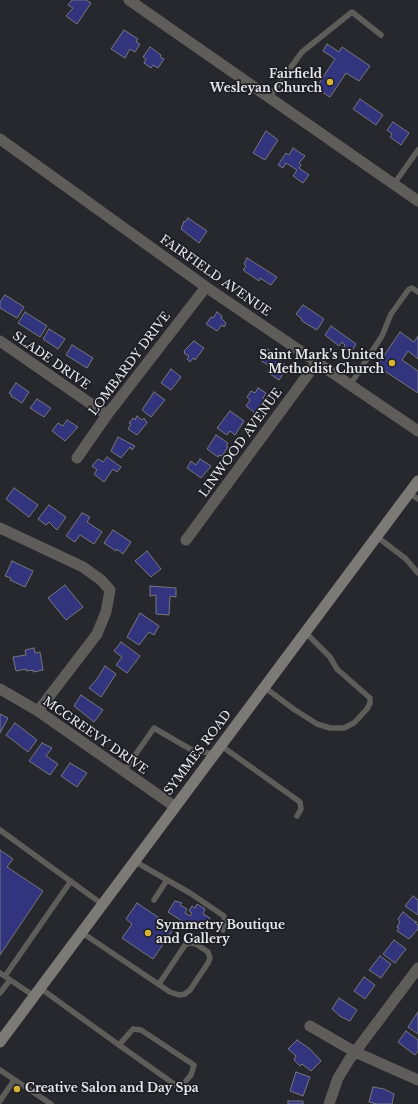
<!DOCTYPE html>
<html>
<head>
<meta charset="utf-8">
<style>
	body { margin:0 }
	canvas { display:block; background:#27282d }
</style>
</head>
<body>
<canvas width="418" height="1104"></canvas>
<script>
const c = document.querySelector('canvas').getContext('2d');
c.lineJoin = 'round';
function fill(path, color) { c.fillStyle = color; c.fill(path, 'evenodd'); }
const shape = rows => new Path2D(rows.map(r => 'M' + r).join(''));
function strokePath(path, color, width, dash) { c.strokeStyle = color; c.lineWidth = width; c.lineCap = dash ? 'butt' : 'round'; c.setLineDash(dash || []); c.stroke(path); }
function label(font, color, halo, rows, align = 'center') {
  c.font = font + ' "Libre Baskerville",serif'; c.lineWidth = 3.5; c.setLineDash([]); c.textBaseline = 'middle'; c.strokeStyle = halo; c.fillStyle = color; for (const [text, x, y, turn = 0] of rows) {
    c.save(); c.translate(x, y); c.rotate((+turn || 0) * Math.PI / 180); c.textAlign = isNaN(turn) ? turn : align; if (halo) c.strokeText(text, 0, 0); c.fillText(text, 0, 0); c.restore();
  }
}
const building = shape([
	[72,0,86,0,91,3,77,24,66,16,73,8,68,5,72,0],
	[124,30,138,39,136,42,140,44,135,52,130,49,125,58,111,49,124,30],
	[327,44,339,52,342,47,370,66,359,81,346,73,330,97,316,88,335,59,323,51,327,44],
	[150,47,161,55,160,57,164,59,158,68,153,65,151,68,144,63,146,59,143,57,150,47],
	[360,99,383,115,376,125,353,109,360,99],
	[393,122,409,133,401,145,390,137,392,134,387,130,393,122],
	[266,131,278,140,265,160,253,153,266,131],
	[293,148,305,156,299,163,301,165,299,168,309,175,303,183,293,176,297,170,286,163,283,168,278,165,286,153,289,155,293,148],
	[188,218,207,231,199,243,181,229,184,221,185,222,188,218],
	[247,258,277,277,271,285,260,278,259,281,243,270,246,266,244,264,247,258],
	[5,295,24,307,17,318,0,308,0,302,5,295],
	[303,305,324,319,317,330,302,321,301,318,296,314,303,305],
	[25,312,47,326,40,337,18,323,25,312],
	[217,312,222,316,221,318,226,323,224,327,222,325,217,331,206,324,211,317,213,318,217,312],
	[331,326,356,344,352,351,344,347,345,345,342,342,339,346,325,335,331,326],
	[49,329,65,339,58,349,43,339,49,329],
	[400,332,414,342,418,336,418,359,408,351,402,360,418,371,418,393,377,366,400,332],
	[194,341,204,348,195,360,193,358,190,362,187,359,189,356,185,354,184,351,194,341],
	[72,345,93,358,87,368,66,355,72,345],
	[268,349,275,356,273,357,277,360,278,358,287,367,279,380,267,372,271,367,260,360,268,349],
	[171,369,181,377,171,390,161,383,171,369],
	[16,383,29,392,22,403,11,396,12,395,9,393,16,383],
	[258,388,266,393,263,398,264,400,255,413,246,406,250,400,247,397,251,391,255,393,258,388],
	[154,392,165,400,151,417,142,410,154,392],
	[37,399,51,408,44,417,30,408,37,399],
	[230,411,244,421,235,435,230,431,227,435,217,428,230,411],
	[137,416,142,420,144,418,147,423,137,435,128,429,131,424,129,423,133,418,135,420,137,416],
	[67,420,78,427,65,441,52,431,58,423,63,426,67,420],
	[216,435,228,443,226,446,228,447,222,456,219,455,218,457,207,449,216,435],
	[118,437,135,446,132,450,130,447,121,458,111,451,118,437],
	[107,457,121,467,117,472,113,469,104,482,94,474,97,470,92,466,98,459,103,462,107,457],
	[200,459,211,466,201,478,187,468,191,461,196,465,200,459],
	[14,488,38,505,29,517,6,499,14,488],
	[49,505,66,517,57,530,49,522,46,525,38,519,49,505],
	[82,513,90,517,87,522,102,532,94,544,80,535,75,542,66,536,82,513],
	[113,530,131,542,123,554,117,549,116,551,104,543,113,530],
	[147,551,161,569,151,577,135,561,147,551],
	[12,561,33,571,25,587,10,580,11,578,5,576,12,561],
	[65,585,83,607,66,620,48,598,65,585],
	[150,586,176,588,176,597,170,596,169,615,156,614,156,595,150,596,150,586],
	[140,613,159,626,154,635,149,632,139,645,127,637,140,613],
	[121,642,140,656,127,673,116,665,122,657,114,651,121,642],
	[34,648,35,653,40,652,43,670,33,672,33,670,26,671,26,669,16,671,13,657,26,655,25,650,34,648],
	[105,666,116,674,101,697,89,688,97,679,105,666],
	[81,695,103,710,94,722,74,706,81,695],
	[0,714,8,718,0,733,0,714],
	[15,723,37,740,28,752,6,735,15,723],
	[42,743,52,748,46,756,58,764,50,775,29,761,42,743],
	[70,763,87,773,77,787,61,776,70,763],
	[0,850,13,859,7,867,43,891,0,955,0,850],
	[413,896,418,900,418,915,405,906,413,896],
	[175,901,182,903,180,905,187,909,185,913,190,916,192,913,189,911,192,906,195,908,197,904,205,909,203,914,210,918,205,927,197,922,193,928,168,912,175,901],
	[137,903,174,928,153,959,122,938,132,924,126,919,137,903],
	[403,912,414,921,417,922,415,923,418,925,418,929,409,939,397,931,399,928,397,927,400,922,398,919,403,912],
	[394,940,406,949,395,963,383,954,394,940],
	[380,956,391,964,381,978,369,970,380,956],
	[364,977,375,985,365,999,354,991,364,977],
	[339,998,357,1010,350,1021,341,1017,332,1009,339,998],
	[418,1012,418,1034,408,1027,418,1012],
	[406,1031,418,1040,418,1051,415,1055,398,1042,406,1031],
	[297,1040,310,1049,321,1061,311,1071,302,1064,300,1066,294,1060,296,1056,288,1049,297,1040],
	[296,1072,310,1077,303,1096,290,1091,296,1072],
	[373,1087,384,1089,394,1094,392,1104,377,1104,369,1102,373,1087],
	[288,1101,303,1101,303,1104,288,1104,288,1101]
]);
fill(building, '#32347e');
strokePath(building, '#76777e', 1);
strokePath(shape([
	[269,97,302,52,352,12,381,35],
	[394,184,418,150],
	[350,385,382,336,391,314,409,289,412,288,418,292],
	[409,493,418,499],
	[376,536,406,559,418,573],
	[264,687,295,710,317,724,330,728,344,728,354,723,367,709,370,703,370,698,337,669,330,657,305,632],
	[220,745,300,802,301,809,297,816],
	[124,771,154,728,190,749,213,754],
	[0,830,102,904],
	[134,861,190,893,224,916,225,923,223,930],
	[154,900,167,880],
	[81,932,170,992,179,995,185,994,190,990,208,963,210,958,208,952,196,944,190,943,185,945,159,984],
	[0,973,34,996],
	[5,976,71,881],
	[40,988,119,1045,177,1086,184,1083,191,1075,194,1065,141,1030,133,1029,119,1045],
	[0,993,10,980],
	[0,1070,51,1104],
	[0,1101,14,1080]
]), '#5e5d5a', 5.5);
strokePath(shape([
	[129,0,418,201],
	[0,139,206,287,418,431],
	[0,341,107,415],
	[77,458,107,415,206,287],
	[0,528,83,567,101,580,110,590,106,612,97,634,38,711],
	[186,540,317,362],
	[0,689,38,711,174,806],
	[310,1026,355,1052,418,1080],
	[329,1104,338,1078,349,1060,418,968]
]), '#5e5d5a', 11);
strokePath(shape([
	[0,1042,418,481]
]), '#7c7a76', 11);
for (const [x, y, r, color] of [
	[330,82,4,"#d8b434"],
	[392,363,4,"#d8b434"],
	[148,933,4,"#d8b434"],
	[17,1089,4,"#d8b434"]
]) { const dot = new Path2D(); dot.arc(x, y, r, 0, 2 * Math.PI); c.fillStyle = color; c.fill(dot); strokePath(dot, '#1e1e24', 1.5); }
label('bold 12px', '#e7e8ec', '#1e1e24', [
	["Fairfield",322,75],
	["Wesleyan Church",322,89],
	["Saint Mark’s United",384,356],
	["Methodist Church",384,370],
	["Symmetry Boutique",156,926,"left"],
	["and Gallery",156,940,"left"],
	["Creative Salon and Day Spa",25,1089,"left"]
], 'right');
label('12px', '#e7e8ec', '#1e1e24', [
	["FAIRFIELD AVENUE",215,276,35],
	["SLADE DRIVE",51,361,35],
	["LOMBARDY DRIVE",130,364,-53],
	["LINWOOD AVENUE",241,443,-54],
	["MCGREEVY DRIVE",95,736,35],
	["SYMMES ROAD",198,753,-53]
]);
</script>
</body>
</html>
